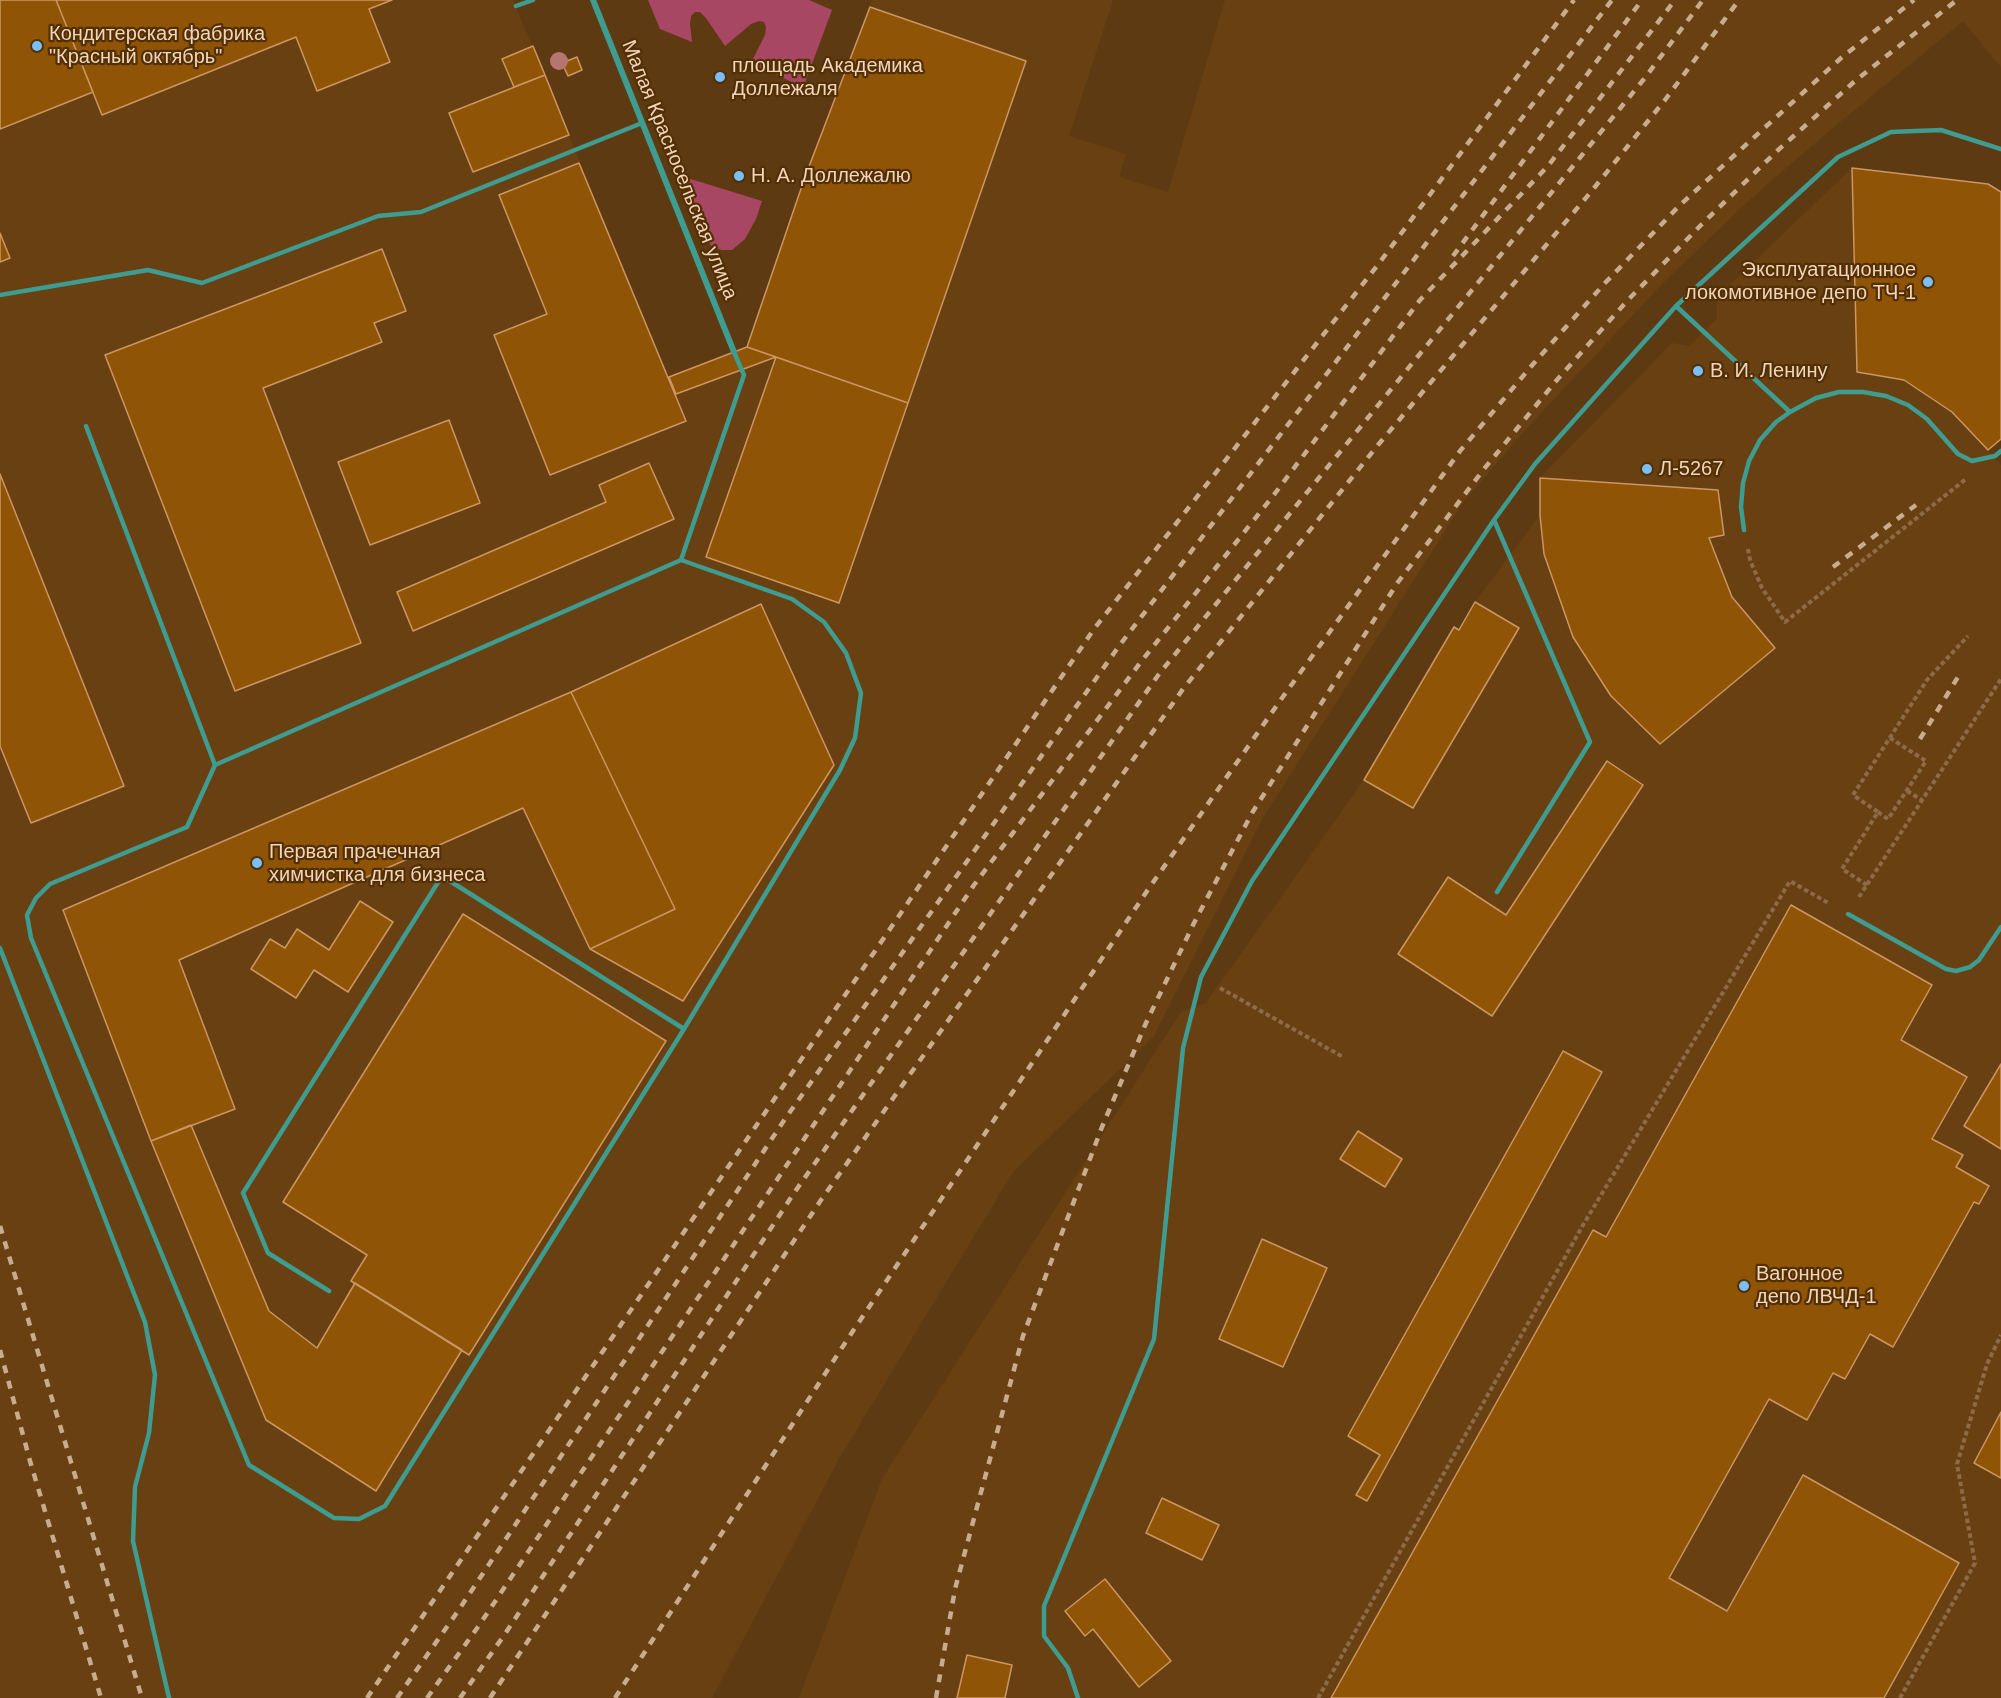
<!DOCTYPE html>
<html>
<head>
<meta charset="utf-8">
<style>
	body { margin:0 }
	canvas { display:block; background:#5e3a12 }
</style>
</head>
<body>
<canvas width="2001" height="1698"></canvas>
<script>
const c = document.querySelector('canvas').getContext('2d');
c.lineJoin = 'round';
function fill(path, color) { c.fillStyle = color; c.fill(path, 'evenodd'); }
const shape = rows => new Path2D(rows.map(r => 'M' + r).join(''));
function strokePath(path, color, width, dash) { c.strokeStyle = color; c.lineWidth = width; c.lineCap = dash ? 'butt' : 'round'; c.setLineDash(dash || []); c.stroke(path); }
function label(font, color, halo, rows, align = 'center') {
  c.font = font + ' Arial,sans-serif'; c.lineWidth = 4.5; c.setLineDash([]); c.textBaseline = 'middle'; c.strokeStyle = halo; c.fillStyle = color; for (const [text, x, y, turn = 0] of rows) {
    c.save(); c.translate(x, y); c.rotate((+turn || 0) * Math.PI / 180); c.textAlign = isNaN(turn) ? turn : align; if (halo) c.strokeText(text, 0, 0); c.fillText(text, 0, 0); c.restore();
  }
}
fill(shape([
	[0,0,513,0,669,377,747,347,805,177,872,0,1113,0,1069,136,1126,154,1119,177,1168,192,1225,0,2001,0,2001,67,1963,21,1829,131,1746,203,1662,284,1526,429,1464,501,1262,819,1154,1036,1013,1172,840,1457,712,1698,0,1698],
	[1852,168,1904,380,1952,412,2001,465,2001,1698,799,1698,882,1479,1181,1012,1206,1003,1364,780,1454,627,1459,629,1475,602,1540,515,1544,554,1573,637,1611,696,1660,744,1775,648,1732,597,1709,538,1724,535,1718,490,1540,478,1672,343,1689,346,1717,319,1717,297]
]), '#694011');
fill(shape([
	[648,0,809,0,832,10,803,88,772,72,750,65,765,35,766,27,764,22,759,21,751,24,725,46,706,18,700,12,695,12,691,16,690,24,692,42,660,29],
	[681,176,762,201,756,219,745,239,732,250,722,250,712,247,706,238]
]), '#a84764');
const building = shape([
	[0,0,56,0,93,92,0,129,0,0],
	[56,0,392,0,369,9,390,62,317,91,296,37,102,115,56,0],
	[870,7,1026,61,908,403,747,347,805,177,870,7],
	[533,46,545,75,514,87,502,59,533,46],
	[577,57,582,70,568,76,562,63,577,57],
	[545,75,569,135,473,172,449,113,545,75],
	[579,163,686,421,550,475,494,335,547,314,499,195,579,163],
	[1852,168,1988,184,2001,192,2001,439,1988,450,1952,412,1904,380,1857,372,1852,168],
	[0,233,10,258,0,262,0,233],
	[382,249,406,311,374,323,382,342,263,388,361,643,235,691,105,355,382,249],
	[747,347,776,357,676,394,669,377,747,347],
	[776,357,908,403,839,603,706,557,776,357],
	[449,420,480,503,370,545,338,462,449,420],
	[649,463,674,519,413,631,397,592,606,502,599,485,649,463],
	[0,474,124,786,31,823,0,746,0,474],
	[1540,478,1718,490,1724,535,1709,538,1732,597,1775,648,1660,744,1611,696,1573,637,1544,554,1540,515,1540,478],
	[1475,602,1519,628,1413,808,1364,780,1454,627,1459,630,1475,602],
	[761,604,834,765,683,1001,590,949,675,909,571,692,761,604],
	[571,692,675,909,590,949,523,808,179,960,235,1109,151,1141,63,910,571,692],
	[1607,761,1643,785,1492,1016,1398,954,1448,877,1506,915,1607,761],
	[360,901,393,922,348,992,314,970,296,998,251,969,270,939,285,948,297,929,329,950,360,901],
	[1791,905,1932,985,1901,1040,1967,1077,1932,1139,1963,1155,1956,1167,1989,1186,1979,1204,1974,1202,1893,1347,1870,1334,1845,1379,1833,1373,1807,1420,1769,1399,1669,1578,1727,1611,1803,1475,1959,1563,1884,1698,1331,1698,1593,1230,1606,1237,1791,905],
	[463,914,666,1041,469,1355,351,1281,367,1255,283,1202,463,914],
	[1563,1051,1602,1072,1367,1501,1356,1495,1380,1455,1348,1436,1563,1051],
	[2001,1064,2001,1149,1964,1126,2001,1064],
	[191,1125,269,1311,317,1348,355,1283,462,1350,376,1491,266,1420,151,1141,191,1125],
	[1358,1131,1402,1159,1385,1187,1340,1159,1358,1131],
	[1262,1239,1327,1268,1283,1367,1219,1339,1262,1239],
	[2001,1412,2001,1478,1974,1463,2001,1412],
	[1162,1498,1219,1525,1202,1560,1146,1533,1162,1498],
	[1105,1579,1171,1661,1139,1687,1093,1629,1085,1636,1065,1611,1105,1579],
	[967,1655,1012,1665,1005,1698,957,1698,967,1655]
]);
fill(building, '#905406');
strokePath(building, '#cb9663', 1.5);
strokePath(shape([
	[1748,549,1750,560,1762,588,1785,622,1966,479],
	[1907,791,1922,800],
	[1878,812,1888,819,1926,761,1890,738],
	[1867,885,1842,869,1878,812,1853,795,1927,680,1968,636],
	[1859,897,2001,679],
	[1220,988,1343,1057],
	[1318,1698,1583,1225,1790,881,1830,904],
	[1900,1698,1975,1563,1957,1464,1987,1364,2001,1335]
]), '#8d6b48', 4, [4.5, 3]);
strokePath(shape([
	[516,6,533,0],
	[0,295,148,270,202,283,378,216,421,212,642,123],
	[1676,306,1790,412],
	[86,426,215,765,681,560,744,375,734,352],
	[1494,520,1590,742,1497,892],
	[1744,530,1741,507,1743,483,1749,461,1760,440,1776,422,1790,412,1816,398,1839,392,1863,392,1886,396,1908,405,1927,419,1958,454,1972,461,1995,456,2001,451],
	[215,765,187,827,50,884,36,898,27,915,31,938,249,1465,334,1518,359,1519,385,1506,684,1029,840,770,855,738,861,693,846,653,824,622,792,599,681,560],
	[1848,914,1946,969,1956,971,1970,967,1979,960,2001,927],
	[0,948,145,1322,155,1375,149,1433,135,1487,133,1541,169,1698],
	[329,1291,268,1253,243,1193,442,876,684,1029],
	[1078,1698,1068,1668,1044,1636,1044,1606,1154,1339,1183,1048,1201,977,1252,881,1494,520,1535,464,1676,306,1838,157,1891,132,1941,130,2001,149]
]), '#3e9c91', 4.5);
strokePath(shape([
	[593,0,734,352]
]), '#3e9c91', 6);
strokePath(shape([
	[1453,256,1642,0],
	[1833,567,1916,505],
	[1920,739,1961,672],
	[0,1226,142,1698],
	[0,1350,30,1461,101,1698],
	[367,1698,1094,629,1380,262,1574,0],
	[397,1698,458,1611,785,1119,1119,646,1612,0],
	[427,1698,480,1624,974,885,1140,663,1273,496,1420,300,1548,166,1675,0],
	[460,1698,505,1634,794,1193,1159,674,1644,79,1703,0],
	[490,1698,821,1200,1183,689,1378,445,1590,193,1665,100,1739,0],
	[615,1698,847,1340,1147,891,1282,698,1460,451,1534,363,1605,283,1680,205,1841,58,1914,0],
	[936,1698,955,1589,1023,1336,1102,1127,1146,1023,1194,923,1252,813,1398,582,1484,469,1556,381,1627,301,1701,225,1777,151,1855,81,1957,0]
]), '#c9ab8e', 4.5, [8, 8]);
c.fillStyle = '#b5766f';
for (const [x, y] of [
	[559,61]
]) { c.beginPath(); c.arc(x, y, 9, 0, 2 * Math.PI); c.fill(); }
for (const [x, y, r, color] of [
	[37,46,6,"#79bff8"],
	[720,77,6,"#79bff8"],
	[739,176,6,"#79bff8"],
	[1928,282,6,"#79bff8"],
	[1698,371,6,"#79bff8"],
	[1647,469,6,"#79bff8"],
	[257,863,6,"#79bff8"],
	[1744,1286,6,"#79bff8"]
]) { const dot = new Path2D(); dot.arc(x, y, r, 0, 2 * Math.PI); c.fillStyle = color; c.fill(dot); strokePath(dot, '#532f04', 2); }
label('20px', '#f0d4bb', '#532f04', [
	["Кондитерская фабрика",49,34],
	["\"Красный октябрь\"",49,57],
	["площадь Академика",732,66],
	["Доллежаля",732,89],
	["Н. А. Доллежалю",751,176],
	["Эксплуатационное",1916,270,"right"],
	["локомотивное депо ТЧ-1",1916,293,"right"],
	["В. И. Ленину",1710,371],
	["Л-5267",1659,469],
	["Первая прачечная",269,852],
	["химчистка для бизнеса",269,875],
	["Вагонное",1756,1274],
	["депо ЛВЧД-1",1756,1297]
], 'left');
label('20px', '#f0d4bb', '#532f04', [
	["Малая Красносельская улица",679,170,68]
]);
</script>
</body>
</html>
